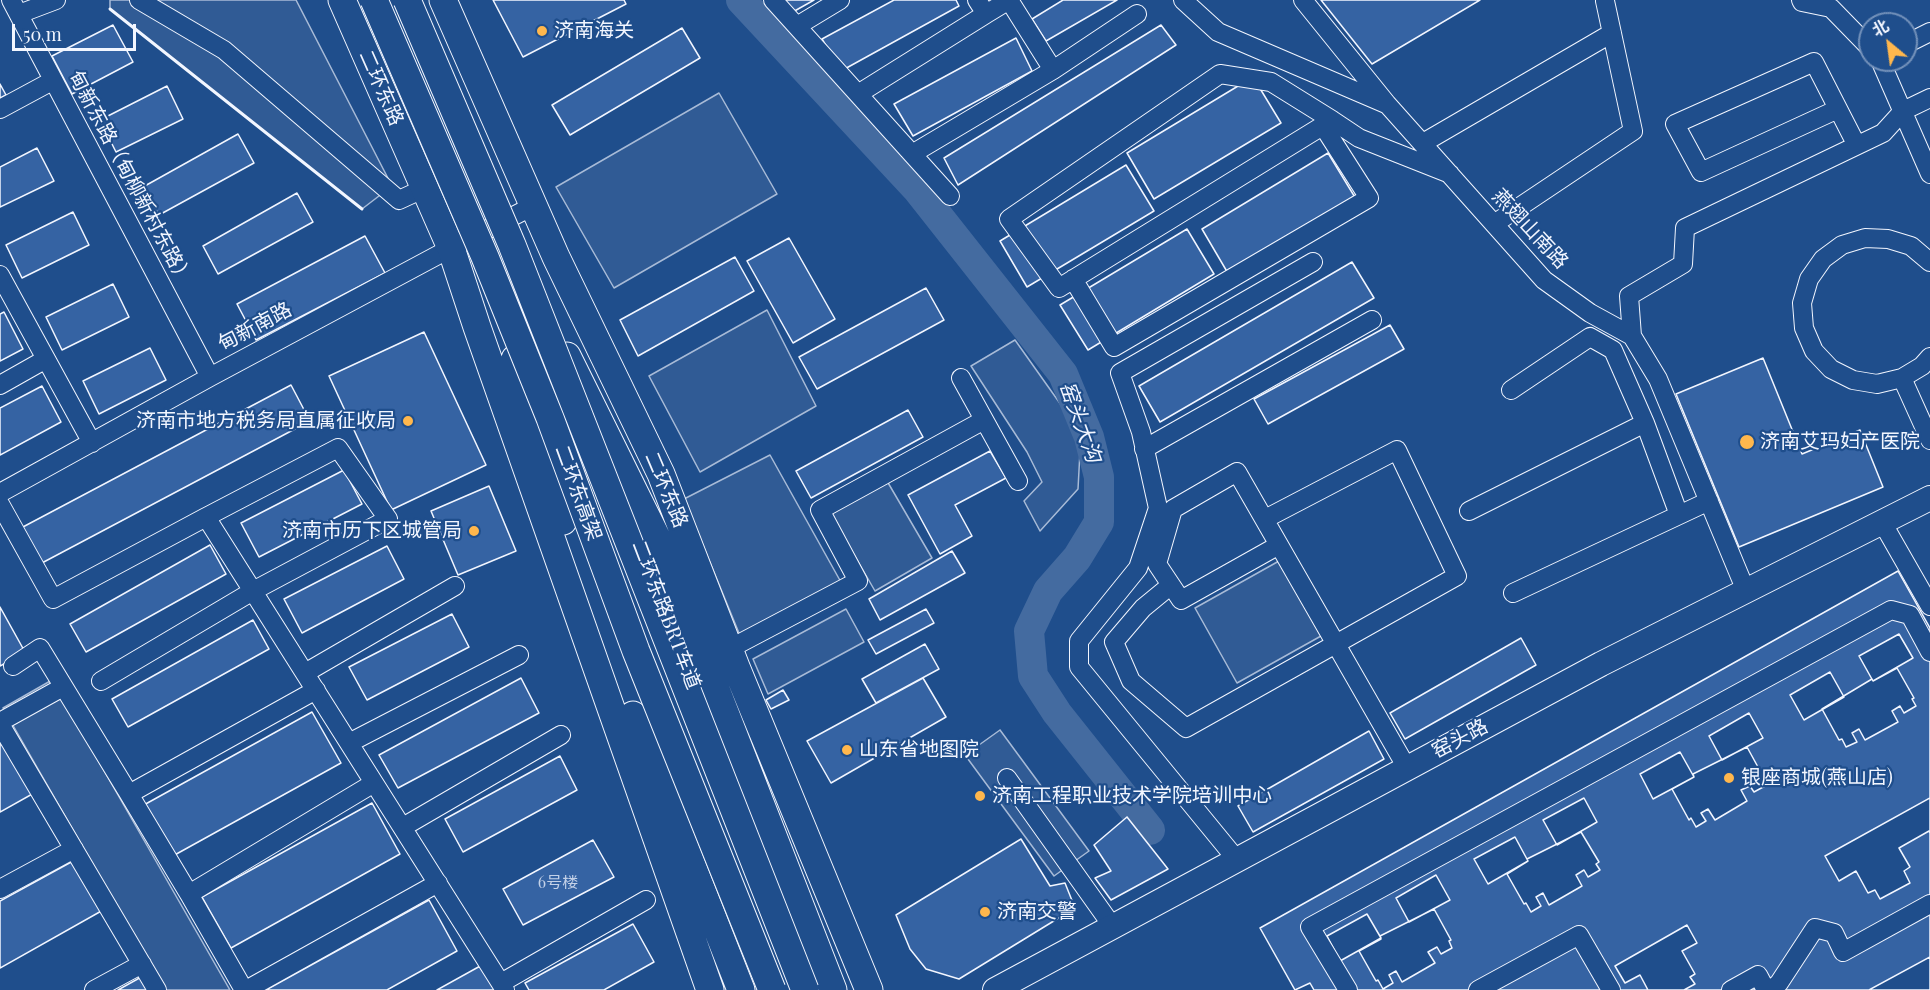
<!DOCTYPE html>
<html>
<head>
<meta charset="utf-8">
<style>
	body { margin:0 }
	#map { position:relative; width:1930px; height:990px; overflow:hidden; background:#1f4e8c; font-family:"Playfair Display","Noto Sans SC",serif }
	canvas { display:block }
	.north { position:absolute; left:1858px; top:12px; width:60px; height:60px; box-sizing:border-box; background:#1f4e8c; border:2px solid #7391ba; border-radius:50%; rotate:331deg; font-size:16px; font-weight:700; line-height:24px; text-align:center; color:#f2f6ff }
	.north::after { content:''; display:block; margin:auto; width:21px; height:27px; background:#ffb74d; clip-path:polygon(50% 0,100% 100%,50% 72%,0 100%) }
	.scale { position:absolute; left:12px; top:24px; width:124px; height:27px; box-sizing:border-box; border:3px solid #f2f6ff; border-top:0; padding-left:8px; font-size:18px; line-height:21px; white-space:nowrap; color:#f2f6ff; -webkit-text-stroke:4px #1f4e8c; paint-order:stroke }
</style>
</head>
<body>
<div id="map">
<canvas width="1930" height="990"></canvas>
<div class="north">北</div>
<div class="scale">50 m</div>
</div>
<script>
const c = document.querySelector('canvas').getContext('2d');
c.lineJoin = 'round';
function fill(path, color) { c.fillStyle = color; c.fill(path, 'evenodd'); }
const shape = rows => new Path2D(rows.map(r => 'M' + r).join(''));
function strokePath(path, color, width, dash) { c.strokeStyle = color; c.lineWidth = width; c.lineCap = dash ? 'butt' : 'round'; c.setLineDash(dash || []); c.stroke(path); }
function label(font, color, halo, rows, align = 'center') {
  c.font = font + ' "Playfair Display","Noto Sans SC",serif'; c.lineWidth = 4.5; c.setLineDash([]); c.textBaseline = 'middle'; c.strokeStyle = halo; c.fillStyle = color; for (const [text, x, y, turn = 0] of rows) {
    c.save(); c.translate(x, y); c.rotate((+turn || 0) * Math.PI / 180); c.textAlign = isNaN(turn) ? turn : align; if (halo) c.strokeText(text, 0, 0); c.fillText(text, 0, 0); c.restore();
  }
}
const built = shape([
	[110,0,296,0,392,186,362,209,110,9,110,0],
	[719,93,777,194,614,288,556,187,719,93],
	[767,310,816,406,700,472,649,376,767,310],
	[1015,340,1081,433,1078,489,1040,531,1024,501,1042,482,1027,452,971,366,1015,340],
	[770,455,842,584,741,638,684,499,770,455],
	[887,481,932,558,875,591,830,513,887,481],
	[1279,561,1321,636,1237,683,1195,608,1279,561],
	[846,609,864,642,768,694,753,659,846,609],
	[52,680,230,990,165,990,3,708,52,680],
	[1000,730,1089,851,1054,876,965,755,1000,730]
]);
fill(built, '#305b95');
strokePath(built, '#a8bbd7', 1.5);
strokePath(shape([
	[741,0,917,189,1063,374,1089,437,1099,477,1099,522,1077,558,1048,591,1029,631,1033,676,1057,713,1150,830]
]), '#446ba0', 30);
const building = shape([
	[493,0,624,0,626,4,523,57,493,0],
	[784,0,814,0,791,13,784,0],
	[894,0,956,0,959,6,841,71,822,39,894,0],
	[1063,0,1117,0,1046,41,1032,19,1063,0],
	[1321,0,1480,0,1372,64,1321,0],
	[113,25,133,62,72,94,52,56,113,25],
	[1161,25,1176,45,958,185,944,158,1161,25],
	[682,28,700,58,570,135,552,105,682,28],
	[1016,38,1032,71,913,136,894,104,1016,38],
	[1253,77,1281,123,1154,199,1127,153,1253,77],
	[0,84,6,95,0,98,0,84],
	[167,86,183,119,116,152,100,120,167,86],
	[238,134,254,163,159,215,143,187,238,134],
	[37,148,54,181,0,207,0,167,37,148],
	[1328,153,1356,199,1229,275,1202,229,1328,153],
	[1126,165,1154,211,1027,287,1000,241,1126,165],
	[297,193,313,222,218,274,203,246,297,193],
	[73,212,89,245,22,278,6,245,73,212],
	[1187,229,1214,274,1088,350,1060,305,1187,229],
	[365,236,385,273,256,340,237,304,365,236],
	[789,238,835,319,793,343,747,261,789,238],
	[735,257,754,291,638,356,620,320,735,257],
	[1352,262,1374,298,1160,422,1139,386,1352,262],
	[113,284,129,317,62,350,46,317,113,284],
	[926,288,944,320,817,389,799,357,926,288],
	[4,312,23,349,0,361,0,314,4,312],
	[1390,325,1404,349,1268,424,1254,399,1390,325],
	[424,332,486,465,391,510,329,376,424,332],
	[150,348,166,380,99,414,83,381,150,348],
	[1763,358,1802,454,1860,430,1883,487,1739,547,1676,394,1763,358],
	[291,385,310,421,40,564,21,528,291,385],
	[42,386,61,422,0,455,0,408,42,386],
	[908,410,923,437,811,498,796,471,908,410],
	[990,451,1006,478,955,505,972,536,940,554,908,495,990,451],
	[344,470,362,504,259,557,241,523,344,470],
	[489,486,516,551,458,575,431,511,489,486],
	[210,545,226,574,86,652,70,624,210,545],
	[387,546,404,579,302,633,284,599,387,546],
	[952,551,965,573,880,620,869,599,952,551],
	[1898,571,1930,628,1930,990,1314,990,1310,983,1295,990,1260,928,1898,571],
	[0,607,25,652,0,666,0,607],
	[926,609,934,623,876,654,868,640,926,609],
	[452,614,469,647,367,700,349,667,452,614],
	[253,620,269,649,128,727,112,699,253,620],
	[1899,634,1913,658,1873,681,1859,656,1899,634],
	[1521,638,1536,665,1405,739,1390,713,1521,638],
	[925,644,939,669,876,703,862,679,925,644],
	[1897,668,1914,698,1912,699,1916,706,1904,713,1900,706,1892,711,1898,722,1865,740,1859,729,1852,733,1857,742,1846,747,1842,739,1839,740,1822,709,1872,679,1873,681,1897,668],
	[1830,672,1844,697,1804,720,1790,695,1830,672],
	[521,678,539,713,398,788,379,755,521,678],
	[923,678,946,717,831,783,807,741,923,678],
	[783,690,789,700,771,709,766,700,783,690],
	[312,712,341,763,171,857,142,806,312,712],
	[1749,713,1763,738,1722,760,1709,736,1749,713],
	[1369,731,1384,759,1253,832,1238,806,1369,731],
	[15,737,43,788,0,812,0,745,15,737],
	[1747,747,1764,778,1761,779,1765,786,1754,792,1750,786,1741,790,1747,801,1715,820,1708,809,1701,813,1706,821,1696,827,1691,818,1689,820,1672,789,1694,777,1693,774,1747,747],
	[1680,752,1694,777,1653,799,1640,774,1680,752],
	[560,756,577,790,463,852,445,819,560,756],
	[1584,798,1597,822,1557,845,1543,820,1584,798],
	[1930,798,1930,833,1929,831,1899,848,1910,867,1904,871,1910,883,1880,899,1875,890,1868,893,1856,871,1839,881,1825,856,1930,798],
	[372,803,400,854,231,948,202,897,372,803],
	[1127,817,1168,869,1111,900,1095,878,1111,871,1094,845,1127,817],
	[1581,832,1599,862,1596,864,1600,870,1588,877,1584,870,1576,875,1582,886,1549,905,1543,893,1536,897,1541,906,1531,912,1526,903,1524,904,1507,874,1528,861,1527,859,1581,832],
	[1515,837,1528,861,1488,884,1474,859,1515,837],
	[1021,839,1050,886,1065,883,1075,908,959,979,926,969,910,949,896,915,1021,839],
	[593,840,614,877,523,925,503,889,593,840],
	[84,855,112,905,0,968,0,901,84,855],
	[1436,875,1450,900,1409,922,1396,898,1436,875],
	[429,900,457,951,387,990,266,990,429,900],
	[1434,909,1451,940,1449,941,1452,948,1441,954,1437,947,1428,952,1435,963,1402,982,1396,971,1389,975,1393,983,1383,989,1378,980,1376,981,1359,951,1381,939,1380,936,1434,909],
	[1367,914,1381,938,1340,961,1327,936,1367,914],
	[633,924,654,962,604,990,529,990,525,983,633,924],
	[1687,925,1697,943,1682,951,1695,974,1690,977,1695,984,1684,990,1648,990,1640,975,1625,983,1615,966,1687,925],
	[1930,957,1930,990,1869,990,1930,957],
	[482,965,496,990,437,990,482,965],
	[152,971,163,990,118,990,152,971]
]);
fill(building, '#3563a3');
strokePath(building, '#f2f6ff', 1.5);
const minor = shape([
	[11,0,210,377],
	[139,0,224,50,399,200,425,188],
	[773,0,950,196],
	[977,0,986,14,1009,0,1053,70],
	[1183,0,1218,32,1386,104],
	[1303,0,1387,104,1544,280,1590,313,1632,336,1658,379,1746,591],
	[1801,0,1802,2,1831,8,1870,48],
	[19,14,56,0],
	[797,26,840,0],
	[1906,44,1930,32],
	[1880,60,1930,174],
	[858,94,986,14],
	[0,109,52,81],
	[1838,109,1701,172,1675,124,1814,62,1854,140],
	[1332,120,1059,288,1009,219,1220,74,1271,82,1332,120,1359,138,1450,174],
	[1423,143,1612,33],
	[912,154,1053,70,1137,14],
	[1494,224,1633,131,1605,1],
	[1930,262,1911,246,1888,239,1865,238,1842,245,1823,259,1809,279,1802,303,1804,328,1814,351,1831,369,1853,380,1877,384,1902,378,1922,366,1930,357],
	[0,275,92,443],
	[1073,279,1114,347,1369,198,1323,126],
	[1632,336,1629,296,1683,264,1685,228,1883,133,1903,111,1930,98],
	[534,337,786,990],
	[961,378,1018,481],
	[1902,378,1930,440],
	[0,385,46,359],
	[1511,390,1590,337,1613,350,1645,423],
	[1144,449,1372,320],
	[0,493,210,377,451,248,533,206],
	[0,504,53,599,206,517,505,990],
	[1469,511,1645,423,1679,515],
	[1882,522,1930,606],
	[1279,545,1181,600,1157,564,1173,509,1237,472,1279,545,1407,768],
	[1171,585,1143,608,1114,642,1131,681,1186,728,1457,576,1397,450,1265,519],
	[1513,593,1709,501],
	[729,649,858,581,820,510,984,420],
	[13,666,40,648,129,794],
	[305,673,455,586],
	[101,681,253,591,388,519,338,448,206,517],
	[316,690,129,794,189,894,374,783],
	[0,722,63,687],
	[0,724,157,990],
	[349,743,519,655],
	[1007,778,1113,927],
	[403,827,561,735],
	[1237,860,1079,667,1079,641,1138,568,1158,508,1141,432,1120,373,1313,262],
	[0,889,74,849],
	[189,894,244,990],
	[501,983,646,900],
	[94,990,142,964],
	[246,990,438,883],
	[1348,990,1310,927,1891,610,1910,615,1930,652],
	[1478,990,1579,935,1611,990],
	[1731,990,1758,975,1766,990],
	[1771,990,1779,983,1815,928,1834,933,1843,952,1930,904]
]);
const major = shape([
	[995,990,1601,664,1930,498]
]);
const highway = shape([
	[342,0,451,248,477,327,710,990],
	[443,0,556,257,661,474,736,667,869,990],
	[567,356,657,538,833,990],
	[515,359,563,521],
	[633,715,741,990]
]);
strokePath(minor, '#f2f6ff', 20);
strokePath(major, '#f2f6ff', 26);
strokePath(highway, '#f2f6ff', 29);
strokePath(minor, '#1f4e8c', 18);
strokePath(major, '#1f4e8c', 24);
strokePath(highway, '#1f4e8c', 27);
const highwayBridge = shape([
	[374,0,485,257,550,418,636,651,772,990],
	[407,0,512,245,805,990]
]);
strokePath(highwayBridge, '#f2f6ff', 29, []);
strokePath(highwayBridge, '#1f4e8c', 27);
strokePath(shape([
	[110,9,362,209]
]), '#f2f6ff', 3);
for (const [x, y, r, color] of [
	[542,31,6,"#ffb74d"],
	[408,421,6,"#ffb74d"],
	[1747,442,8,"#ffb74d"],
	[474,531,6,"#ffb74d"],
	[847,750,6,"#ffb74d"],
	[1729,778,6,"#ffb74d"],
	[980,796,6,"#ffb74d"],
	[985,912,6,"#ffb74d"]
]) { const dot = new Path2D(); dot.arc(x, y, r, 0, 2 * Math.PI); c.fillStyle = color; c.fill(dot); strokePath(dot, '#1f4e8c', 2); }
label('16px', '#c3d1e8', null, [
	["6号楼",558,883]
]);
label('20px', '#f2f6ff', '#1f4e8c', [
	["济南海关",554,31],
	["济南市地方税务局直属征收局",396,421,"right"],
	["济南艾玛妇产医院",1760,442],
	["济南市历下区城管局",462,531,"right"],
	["山东省地图院",859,750],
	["银座商城(燕山店)",1741,778],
	["济南工程职业技术学院培训中心",992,796],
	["济南交警",997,912]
], 'left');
label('20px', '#f2f6ff', '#1f4e8c', [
	["二环东路",381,88,66],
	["甸新东路（甸柳新村东路）",130,178,62],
	["燕翅山南路",1530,229,47],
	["甸新南路",255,327,-28],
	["二环东路",666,490,67],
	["二环东高架",578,493,70],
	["二环东路BRT车道",666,615,69],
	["窑头路",1460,739,-28]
]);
label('italic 21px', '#f2f6ff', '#1f4e8c', [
	["窑头大沟",1080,422,70]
]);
</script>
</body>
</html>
